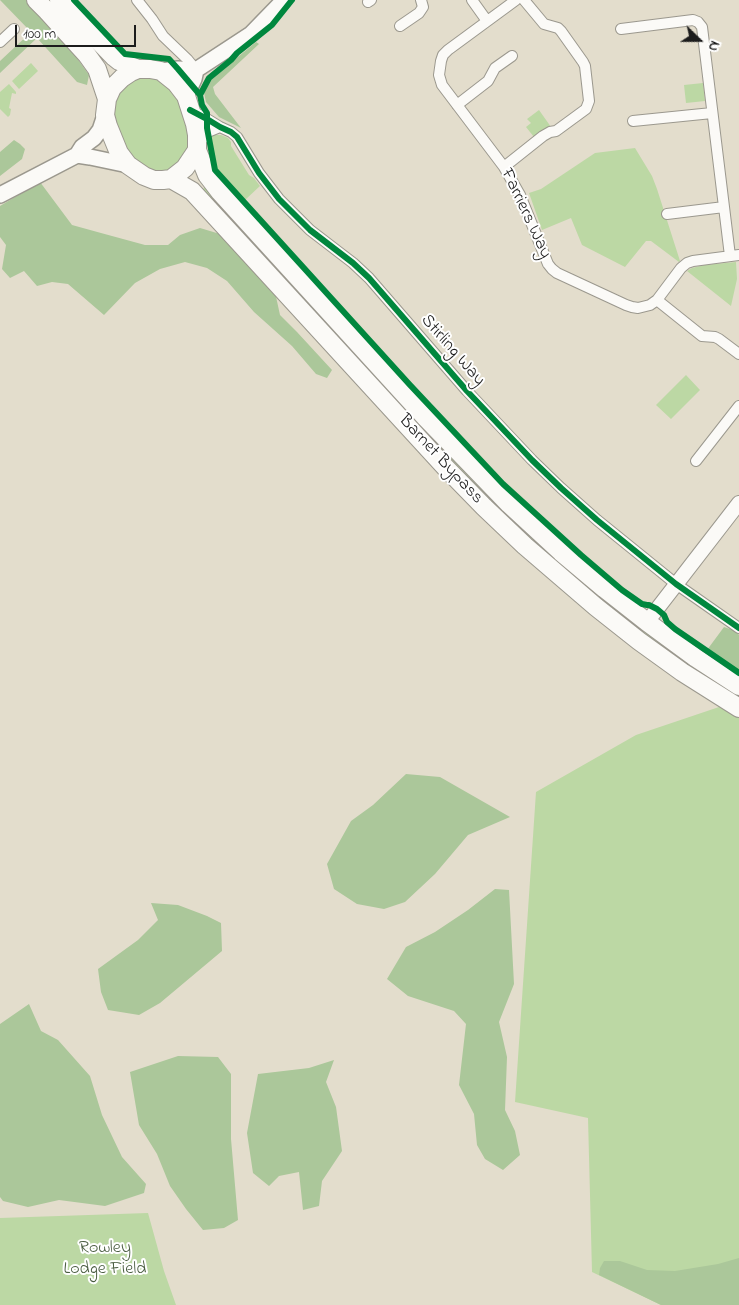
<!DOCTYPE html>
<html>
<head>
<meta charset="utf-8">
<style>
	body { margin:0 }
	#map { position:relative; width:739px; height:1305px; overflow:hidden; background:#e3ddcc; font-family:"Indie Flower",sans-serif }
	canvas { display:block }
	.north { position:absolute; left:674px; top:15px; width:50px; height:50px; -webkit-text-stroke:4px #fff; paint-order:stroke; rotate:112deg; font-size:14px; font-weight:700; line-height:20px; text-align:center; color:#1c1c1c }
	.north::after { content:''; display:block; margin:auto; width:18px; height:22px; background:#1c1c1c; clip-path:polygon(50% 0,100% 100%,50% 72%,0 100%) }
	.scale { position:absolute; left:15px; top:25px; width:121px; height:22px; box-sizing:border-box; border:2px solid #1c1c1c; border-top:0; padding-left:6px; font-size:15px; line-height:18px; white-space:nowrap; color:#1c1c1c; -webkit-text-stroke:4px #fff; paint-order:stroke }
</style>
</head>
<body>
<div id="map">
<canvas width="739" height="1305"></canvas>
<div class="north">N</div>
<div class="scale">100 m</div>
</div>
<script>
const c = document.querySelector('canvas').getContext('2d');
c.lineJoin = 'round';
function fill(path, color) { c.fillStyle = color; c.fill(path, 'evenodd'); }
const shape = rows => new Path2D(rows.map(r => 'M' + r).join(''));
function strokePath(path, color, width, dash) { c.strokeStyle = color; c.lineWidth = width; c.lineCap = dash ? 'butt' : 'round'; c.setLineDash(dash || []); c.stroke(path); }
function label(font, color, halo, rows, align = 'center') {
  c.font = font + ' "Indie Flower",sans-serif'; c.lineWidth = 4; c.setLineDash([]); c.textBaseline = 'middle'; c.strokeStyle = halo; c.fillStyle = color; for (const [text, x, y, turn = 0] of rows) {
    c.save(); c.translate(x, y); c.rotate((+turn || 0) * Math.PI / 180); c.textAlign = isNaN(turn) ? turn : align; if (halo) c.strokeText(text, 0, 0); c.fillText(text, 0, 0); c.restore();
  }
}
fill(shape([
	[31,63,38,71,19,89,12,81],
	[149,77,163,82,176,94,184,114,189,145,185,158,176,168,161,174,148,171,135,162,121,139,114,116,114,104,118,91,133,80],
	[703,83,705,101,686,103,684,85],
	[9,84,16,92,16,94,12,93,9,108,11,109,10,115,8,117,0,109,0,92],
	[539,110,551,127,534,137,526,127,531,123,527,119],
	[213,135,221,135,228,138,231,142,231,146,249,175,254,178,260,186,245,200,216,168,210,137],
	[635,148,652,176,657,189,680,261,679,262,651,241,646,241,625,267,582,245,571,218,542,230,529,193,541,189,595,153],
	[205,187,460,466,511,516,684,659,739,695,739,700,692,670,621,617,586,590,495,507,438,449,202,190],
	[736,262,737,279,731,306,687,271,692,268,704,265],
	[686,375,700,390,671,419,656,405],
	[722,706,739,716,739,1305,661,1305,592,1272,588,1118,515,1102,536,792,636,735],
	[148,1213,164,1271,176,1305,0,1305,0,1218]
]), '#bcd8a4');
fill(shape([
	[0,0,26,0,72,51,89,75,87,85,77,82,37,38,0,73,0,61,31,32],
	[256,42,259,44,213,87,215,94,241,128,219,117,206,102,204,93,210,80],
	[14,140,20,144,25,149,22,159,0,176,0,152],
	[40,182,72,225,101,233,145,245,168,245,180,235,200,228,220,234,275,292,280,315,297,332,332,370,327,378,316,374,292,346,254,312,227,281,207,268,185,262,160,269,135,283,104,315,68,284,52,282,37,286,24,271,10,278,2,269,6,245,0,237,0,206],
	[724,627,736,631,739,635,739,671,707,650],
	[406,774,440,777,510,817,468,835,435,874,405,902,384,909,357,904,334,889,327,864,351,821,373,805],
	[495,889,509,890,514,984,499,1022,507,1057,505,1110,515,1131,520,1155,503,1170,485,1159,477,1145,474,1114,459,1085,466,1024,454,1011,408,996,387,979,406,947,435,932,468,910],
	[151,903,178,905,207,916,221,923,222,951,160,1003,139,1015,108,1010,101,992,98,969,138,940,158,920],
	[29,1004,41,1031,58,1040,90,1076,102,1115,122,1157,146,1184,144,1193,105,1206,59,1200,28,1207,3,1201,0,1197,0,1024],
	[178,1056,218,1057,231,1074,231,1139,238,1220,224,1228,203,1230,186,1209,170,1186,157,1154,139,1125,130,1072],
	[334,1060,326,1082,336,1107,342,1151,322,1181,319,1206,303,1210,299,1172,279,1176,269,1186,253,1173,247,1133,258,1074,309,1068],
	[739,1258,739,1305,661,1305,599,1275,600,1268,604,1261,620,1261,647,1270,675,1271,718,1264]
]), '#abc79a');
const street = shape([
	[137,0,152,19,163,36,187,59,196,70],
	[472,0,487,21],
	[516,0,448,50,443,55,441,61,439,75,442,85,504,167,520,195,548,264,552,269,557,273,626,305,632,307,638,308,650,305,657,300,681,268,687,263,693,261,739,255],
	[368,2,371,0],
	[400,26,419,13,423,7,421,0],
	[621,29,693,20,698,22,702,27,730,256],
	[0,42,14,29],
	[457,105,488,81,495,68,512,56],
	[190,110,207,119,220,127,231,132,237,137,259,173,279,199,310,230,353,263,369,278,467,391,532,460,561,488,597,520,676,584,739,628],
	[633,121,712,113],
	[198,145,208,132,220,127],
	[504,167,543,136,550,132,556,131,586,109,589,101,585,66,583,62,561,31,558,28,544,24,524,0],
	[667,214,724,207],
	[657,300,702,336,715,337,719,339,739,354],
	[696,461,739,406]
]);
const secondary = shape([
	[647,622,739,503]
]);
const primary = shape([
	[161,71,178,69,196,70,251,34,284,0],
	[186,96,194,79,196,70],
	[77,155,82,147,94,138,100,130,105,115],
	[0,195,77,155,90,157,128,165]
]);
const highway = shape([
	[36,0,47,11,87,55,97,69,107,99],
	[59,0,114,57,119,61,138,69],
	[138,69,150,69,161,71,176,83,186,96,195,124,197,135,197,150,185,168,171,179,163,180,154,180,144,176,128,165,119,153,108,126,105,115,107,99,112,88,122,78,131,72,138,69],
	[197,150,207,175,220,192,425,417,509,504,561,552,605,589,647,622,696,658,739,686],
	[171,179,192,191,445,467,484,507,525,546,596,607,639,641,682,672,739,708]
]);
strokePath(street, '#9b988e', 12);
strokePath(secondary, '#9b988e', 16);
strokePath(primary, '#9b988e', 18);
strokePath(highway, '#9b988e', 20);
strokePath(street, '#fbfaf7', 10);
strokePath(secondary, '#fbfaf7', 14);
strokePath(primary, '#fbfaf7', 15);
strokePath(highway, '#fbfaf7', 18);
strokePath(shape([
	[74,0,125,54,169,59,178,69,200,95,202,105,207,113,207,128,215,170,410,385,503,484,581,555,622,590,642,604,647,605,649,605,657,609,664,615,667,622,675,629,739,673],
	[200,95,209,78,231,60,237,53,272,25,292,0],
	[190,110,207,119,220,127,231,132,237,137,259,173,279,199,310,230,353,263,369,278,467,391,532,460,561,488,597,520,676,584,739,628]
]), '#00873e', 6);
label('18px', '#1c1c1c', '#fff', [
	["Farriers Way",525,214,65],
	["Stirling Way",452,351,49],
	["Barnet Bypass",440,460,47]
]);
label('18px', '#495c40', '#fff', [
	["Rowley",105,1249],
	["Lodge Field",105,1270]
]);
</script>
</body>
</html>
